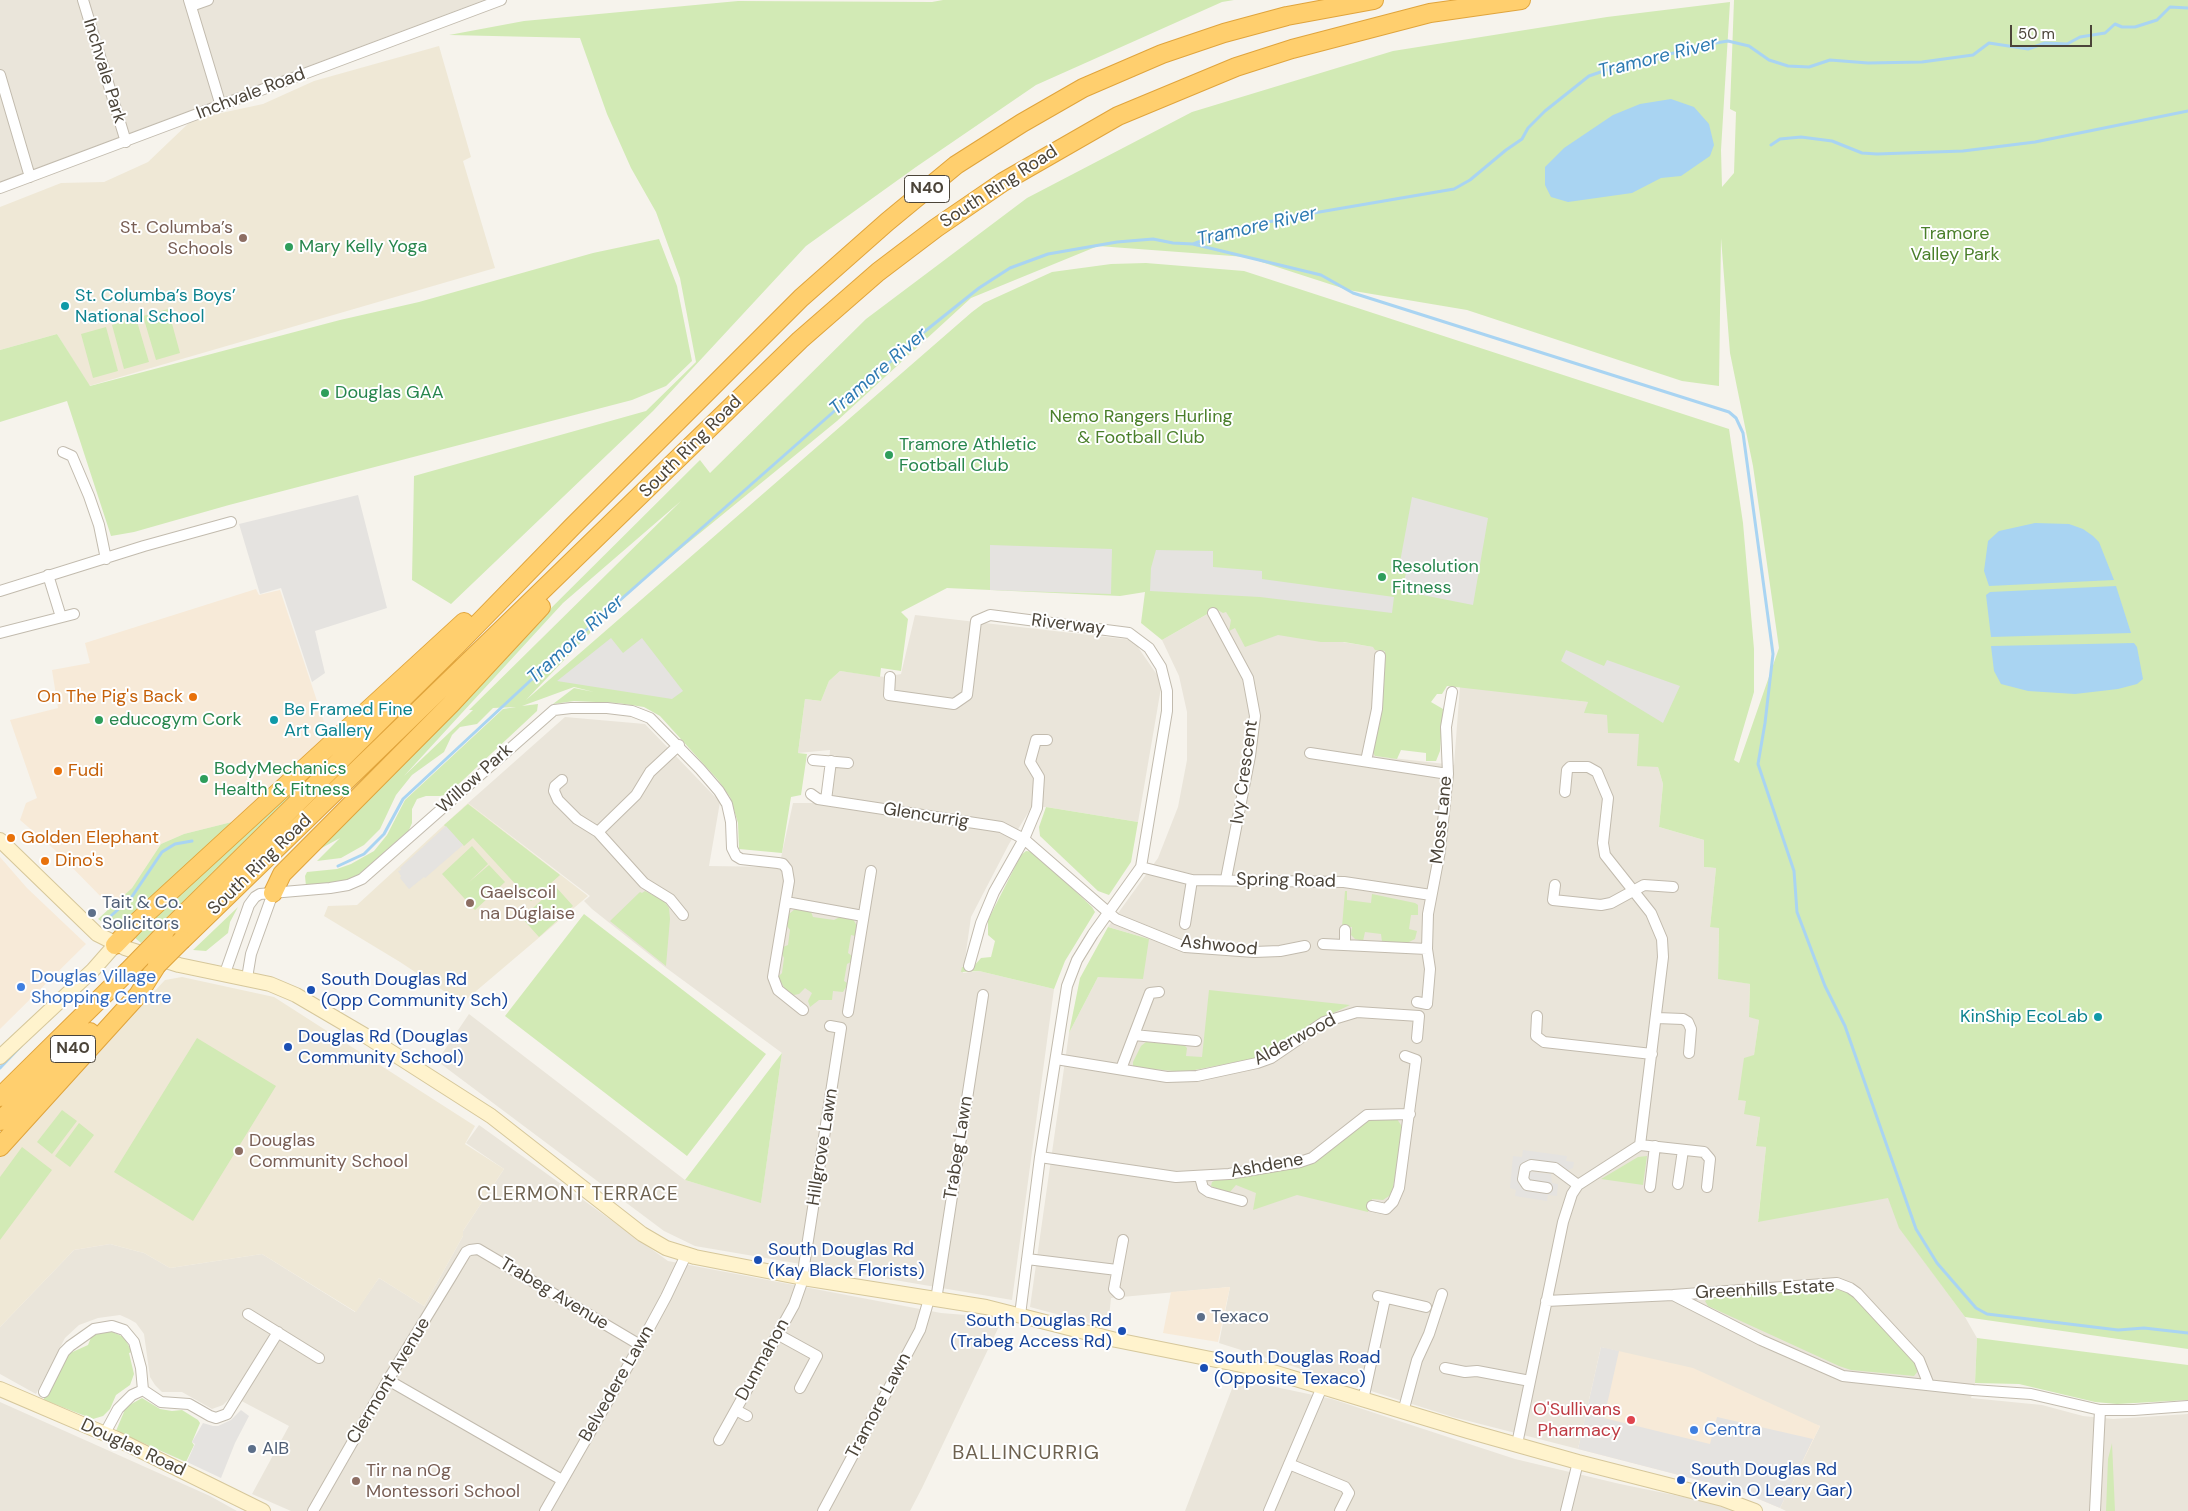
<!DOCTYPE html>
<html>
<head>
<meta charset="utf-8">
<style>
	body { margin:0 }
	#map { position:relative; width:2188px; height:1511px; overflow:hidden; background:#f6f3ec; font-family:"DM Sans",sans-serif }
	canvas { display:block }
	.scale { position:absolute; left:2010px; top:25px; width:82px; height:22px; box-sizing:border-box; border:2px solid #4b4439; border-top:0; padding-left:6px; font-size:15px; line-height:18px; white-space:nowrap; color:#4b4439; -webkit-text-stroke:4px #fff; paint-order:stroke }
</style>
</head>
<body>
<div id="map">
<canvas width="2188" height="1511"></canvas>
<div class="scale">50 m</div>
</div>
<script>
const c = document.querySelector('canvas').getContext('2d');
c.lineJoin = 'round';
function fill(path, color) { c.fillStyle = color; c.fill(path, 'evenodd'); }
const shape = rows => new Path2D(rows.map(r => 'M' + r).join(''));
function strokePath(path, color, width, dash) { c.strokeStyle = color; c.lineWidth = width; c.lineCap = dash ? 'butt' : 'round'; c.setLineDash(dash || []); c.stroke(path); }
function label(font, color, halo, rows, align = 'center') {
  c.font = font + ' "DM Sans",sans-serif'; c.lineWidth = 4; c.setLineDash([]); c.textBaseline = 'middle'; c.strokeStyle = halo; c.fillStyle = color; for (const [text, x, y, turn = 0] of rows) {
    c.save(); c.translate(x, y); c.rotate((+turn || 0) * Math.PI / 180); c.textAlign = isNaN(turn) ? turn : align; if (halo) c.strokeText(text, 0, 0); c.fillText(text, 0, 0); c.restore();
  }
}
fill(shape([
	[0,0,484,0,0,182],
	[1223,605,1280,632,1386,649,1375,756,1454,765,1460,686,1588,702,1585,713,1607,715,1639,734,1658,767,1663,784,1659,827,1704,840,1704,867,1716,868,1710,927,1719,927,1718,978,1750,984,1749,1016,1759,1020,1754,1056,1739,1100,1746,1101,1760,1117,1756,1145,1766,1147,1758,1221,1889,1197,1900,1228,1965,1317,1977,1338,1975,1383,1971,1398,2042,1405,2083,1416,2113,1419,2188,1414,2188,1511,1786,1511,1780,1508,1820,1426,1601,1347,1578,1449,1453,1417,1219,1343,1230,1287,1111,1298,1108,1328,1030,1307,1069,1033,1098,977,1149,939,1108,927,1158,858,1178,807,1187,760,1187,712,1179,676,1162,640],
	[915,615,1133,640,1162,682,1138,822,1046,807,1031,808,1009,844,971,917,963,973,979,971,1054,989,1012,1300,695,1246,664,1231,437,1061,469,1014,685,1180,761,1202,782,1053,665,967,592,909,584,901,590,896,468,803,565,717,645,724,720,802,709,866,779,867,793,803,826,803,830,750,798,753,805,699,821,701,829,681,840,671,885,677,901,674],
	[479,1125,668,1261,941,1313,1003,1318,922,1488,910,1511,291,1511,252,1494,289,1426,232,1396,223,1405,212,1409,182,1392,162,1392,155,1385,150,1377,144,1334,136,1323,129,1319,120,1315,98,1318,79,1325,65,1338,36,1394,0,1374,0,1327,74,1250,110,1244,144,1253,170,1268,262,1254,355,1312,379,1278,424,1306,463,1236,463,1231,504,1169,466,1143],
	[1252,1382,1332,1399,1515,1459,1620,1484,1728,1506,1739,1511,1185,1511,1233,1386],
	[0,1402,210,1496,237,1511,0,1511]
]), '#eae5da');
fill(shape([
	[256,589,259,595,280,590,328,734,236,821,184,834,161,844,132,888,111,907,56,851,20,820,26,803,37,798,10,720,58,708,52,670,90,663,85,643],
	[0,857,27,888,86,944,0,1029],
	[1230,1287,1218,1342,1163,1333,1171,1292],
	[1601,1347,1693,1368,1820,1426,1780,1508,1737,1490,1578,1449]
]), '#f7ead8');
fill(shape([
	[439,46,471,157,463,161,495,268,89,386,57,334,0,350,0,207,61,183,104,182,148,162,193,119,263,104,314,81],
	[468,803,588,896,462,1003,400,962,324,916,328,906,357,905],
	[182,977,274,997,475,1126,465,1144,504,1169,463,1231,463,1236,424,1306,379,1278,356,1312,262,1254,170,1268,144,1253,110,1244,74,1250,0,1327,0,1155,165,980]
]), '#efe8d6');
fill(shape([
	[943,0,1234,0,1222,2,1036,85,916,167,806,246,653,411,451,604,412,580,414,476,646,411,696,362,680,278,656,212,631,168,607,114,580,38,449,35,524,21,738,1,932,2],
	[1734,0,2188,0,2188,1349,1965,1317,1899,1228,1888,1198,1758,1222,1766,1147,1756,1146,1760,1117,1744,1114,1746,1101,1738,1100,1744,1058,1754,1055,1759,1020,1749,1017,1750,984,1718,979,1719,928,1710,927,1716,868,1704,867,1704,840,1659,827,1663,784,1658,767,1637,766,1639,734,1608,733,1607,715,1584,713,1588,702,1447,686,1442,694,1437,694,1431,702,1443,709,1440,751,1436,761,1426,761,1426,753,1401,750,1397,759,1375,756,1372,750,1379,717,1385,651,1375,650,1373,647,1344,642,1321,642,1278,635,1245,647,1235,628,1229,631,1231,620,1226,612,1223,613,1216,609,1162,640,1141,623,1145,592,1120,596,947,588,901,612,908,619,901,671,881,668,880,677,840,671,829,681,821,701,805,699,798,753,807,754,801,795,791,797,782,853,739,849,738,823,730,797,718,780,660,716,644,707,618,703,574,701,553,704,574,688,594,692,574,687,522,706,538,704,537,711,448,794,440,796,426,796,417,799,412,809,412,823,409,830,362,872,354,878,337,883,306,886,305,876,307,872,337,869,351,864,374,851,387,835,405,800,503,709,516,707,493,708,477,724,460,727,452,735,444,752,412,775,396,795,380,829,364,845,341,858,317,861,340,838,318,850,349,818,529,630,700,460,710,473,866,319,1027,198,1192,112,1393,51,1607,17,1730,2,1721,150,1722,187,1734,173,1736,112,1730,109],
	[1721,238,1730,353,1753,466,1779,648,1739,763,1734,760,1754,692,1754,649,1743,523,1729,429,1244,271,1146,263,1111,264,1052,272,984,303,972,312,526,700,634,587,837,421,971,298,1098,246,1246,257,1348,290,1467,310,1682,381,1719,386],
	[681,501,469,710,473,710,404,776,563,603],
	[659,239,677,286,692,361,666,386,632,400,229,505,134,532,111,536,67,401,0,422,0,350,57,334,90,386,340,320,419,302,593,253],
	[168,309,180,353,156,360,143,316],
	[136,318,149,362,124,369,112,325],
	[106,327,118,371,93,378,81,334],
	[416,674,141,943,134,937],
	[468,804,560,875,531,901,473,838,464,846,444,825],
	[1046,807,1138,822,1131,862,1109,895,1098,891,1040,836,1039,827],
	[236,821,115,931,98,919,132,888,161,844,184,834],
	[472,846,488,864,468,883,489,865,505,882,475,910,442,874],
	[1026,851,1034,852,1092,907,1095,912,1065,961,1054,989,979,971,961,972,962,967,973,967,981,958,991,957,995,941,988,935,988,920,1021,855],
	[556,887,573,906,539,937,522,918],
	[645,891,664,901,669,908,670,919,666,966,610,921,640,892,642,893],
	[1345,891,1347,891,1347,900,1371,903,1372,894,1415,903,1418,905,1418,915,1411,915,1409,929,1417,931,1415,939,1405,944,1382,942,1381,934,1365,932,1363,941,1355,939,1351,935,1352,927,1342,927],
	[238,907,230,922,228,933,206,951,193,950],
	[795,909,811,912,813,917,834,920,840,917,853,919,857,926,855,936,851,935,848,953,852,956,851,962,847,964,844,981,847,983,846,987,843,992,833,991,832,1000,819,1000,810,1007,808,1001,812,993,805,988,799,994,794,995,785,989,778,977,782,973,784,958,782,954,783,947,788,945,790,930,787,926,789,914],
	[584,914,766,1054,687,1156,505,1016],
	[1108,927,1149,939,1143,979,1098,977,1069,1033,1080,978],
	[1209,990,1350,1005,1314,1022,1277,1049,1262,1057,1184,1072,1133,1067,1133,1062,1141,1046,1146,1042,1184,1045,1187,1048,1186,1056,1202,1057],
	[197,1038,276,1086,193,1221,114,1172],
	[782,1053,761,1203,685,1180],
	[62,1110,77,1121,52,1154,37,1142],
	[1373,1119,1397,1119,1403,1128,1392,1194,1383,1200,1372,1199,1368,1212,1297,1195,1253,1210,1256,1193,1236,1185,1229,1193,1211,1186,1212,1182,1216,1180,1296,1168,1314,1163,1361,1125],
	[79,1123,94,1135,70,1167,55,1156],
	[22,1147,52,1170,0,1240,0,1177],
	[1647,1156,1643,1185,1601,1179,1638,1157],
	[1838,1289,1852,1294,1917,1365,1918,1371,1914,1376,1851,1370,1839,1366,1708,1306,1705,1301,1711,1297],
	[110,1331,124,1337,132,1352,129,1353,134,1374,130,1385,116,1395,110,1409,103,1416,93,1419,44,1400,44,1395,68,1354,88,1345,92,1335],
	[1977,1338,2188,1365,2188,1400,2117,1404,2095,1402,2019,1384,1975,1383],
	[142,1398,160,1409,172,1411,182,1410,198,1420,200,1423,192,1442,194,1445,186,1462,116,1431,126,1407],
	[2112,1443,2115,1511,2106,1511,2108,1459]
]), '#d2eab5');
fill(shape([
	[358,495,387,608,315,631,325,673,312,682,281,588,260,594,239,524],
	[1412,497,1488,518,1473,605,1402,591,1408,564,1400,562],
	[990,545,1112,549,1111,594,990,590],
	[1156,550,1213,551,1213,567,1262,571,1262,579,1394,597,1392,613,1260,597,1150,591,1151,568],
	[611,638,623,653,642,638,683,691,672,699,557,681],
	[1566,650,1604,666,1607,660,1680,686,1663,723,1561,661],
	[446,826,463,845,425,878,424,877,409,889,400,878,401,876,398,871,401,870,400,868],
	[1523,1150,1567,1156,1566,1161,1574,1162,1573,1168,1559,1174,1532,1168,1532,1172,1551,1174,1552,1183,1558,1184,1557,1196,1548,1195,1547,1201,1515,1196,1516,1190,1510,1188,1513,1156,1522,1157],
	[1601,1347,1619,1351,1604,1418,1710,1444,1717,1417,1813,1439,1780,1508,1737,1490,1578,1449],
	[241,1410,249,1416,235,1443,221,1478,187,1462,195,1444,192,1442,203,1423,213,1426,218,1426,231,1420]
]), '#e5e3e0');
fill(shape([
	[1671,99,1694,107,1709,124,1714,145,1710,156,1681,176,1661,178,1632,193,1568,202,1551,197,1545,185,1545,167,1564,148,1613,115,1640,104],
	[2035,523,2069,524,2083,529,2093,536,2099,542,2114,580,1989,586,1984,571,1988,541,1999,531],
	[2116,586,2131,633,1991,637,1986,595,1990,592],
	[2134,643,2137,647,2143,679,2137,684,2118,689,2075,694,2028,691,2001,684,1994,671,1991,646]
]), '#a9d4f2');
strokePath(shape([
	[1771,145,1780,139,1801,137,1832,141,1862,153,1877,154,1963,151,2035,142,2188,111],
	[1193,244,1321,275,1353,293,1729,412,1736,418,1743,433,1773,654,1765,723,1758,764,1794,871,1797,912,1825,986,1845,1026,1916,1229,1937,1263,1976,1308,1987,1314,2118,1330,2144,1328,2188,1333],
	[338,866,364,854,384,834,403,799,559,654,924,332,979,288,1010,268,1048,254,1117,242,1153,239,1173,243,1193,244,1231,230,1296,216,1454,189,1470,180,1506,150,1522,139,1528,128,1545,111,1589,76,1615,67,1652,62,1668,54,1687,51,1697,46,1728,41,1749,46,1769,60,1788,66,1809,67,1830,60,1868,63,1922,62,1973,55,1989,43,2028,49,2045,43,2067,44,2080,37,2105,33,2115,24,2122,27,2135,27,2157,20,2170,7,2188,8],
	[104,922,131,898,162,852,175,844,192,841],
	[0,1068,21,1046]
]), '#a9d4f2', 3);
const street = shape([
	[83,0,126,142],
	[189,0,221,106],
	[191,6,208,0],
	[0,75,30,177],
	[0,188,501,0],
	[63,452,72,456,89,496,99,525,106,559],
	[48,575,61,617],
	[0,591,144,546,231,522],
	[1213,613,1248,678,1255,716,1250,756,1226,879],
	[0,633,74,614],
	[890,677,889,695,954,704,967,695,976,621,990,615,1129,633,1149,648,1161,667,1167,691,1167,711,1141,867,1093,934,1077,960,1067,986,1040,1157,1020,1315],
	[1310,753,1448,774],
	[813,760,848,763],
	[1366,761,1377,709,1380,656],
	[562,780,555,786,554,791,558,800,577,819,598,832,644,883,670,899,683,915],
	[811,794,818,799,1001,827,1024,839,1116,919,1185,947,1254,952,1280,951,1305,946],
	[826,800,831,761],
	[598,832,636,795,650,772,679,745],
	[1141,867,1192,880,1344,882,1431,895],
	[1555,885,1553,900,1601,905,1611,903,1644,885,1673,887],
	[786,902,863,916],
	[1185,924,1192,880],
	[1345,930,1345,945],
	[1323,944,1427,949],
	[969,966,981,923,994,892,1024,839,1037,808,1039,777,1030,762,1036,740,1047,740],
	[225,973,249,905,255,897,260,894,330,888,348,885,362,879,554,710,571,708,607,708,632,711,650,718,700,769,719,791,727,804,731,822,732,848,736,856,741,859,778,863,783,864,787,869,789,881,773,977,778,990,803,1010],
	[247,978,251,954,273,893],
	[1417,1002,1427,1004,1430,969,1427,949,1428,914,1440,851,1448,774,1446,727,1452,692],
	[848,1012,871,871],
	[1537,1016,1536,1036,1544,1042,1652,1054],
	[1657,1018,1683,1019,1688,1022,1691,1029,1689,1053],
	[1134,1035,1196,1041],
	[1056,1059,1167,1077,1197,1076,1257,1063,1271,1058,1324,1022,1357,1012,1419,1016,1417,1038],
	[1121,1069,1150,993,1159,992],
	[1640,1145,1704,1152,1710,1159,1707,1187],
	[1040,1157,1176,1177,1229,1174,1300,1162,1312,1158,1367,1115,1410,1114],
	[1200,1177,1203,1188,1209,1192,1242,1201],
	[1678,1184,1683,1150],
	[1650,1187,1655,1146],
	[1547,1188,1527,1185,1523,1179,1525,1168,1531,1165,1555,1168,1578,1185],
	[1372,1206,1386,1209,1393,1202,1399,1188,1416,1060,1405,1056],
	[1027,1259,1117,1270],
	[1119,1294,1114,1289,1123,1240],
	[1673,1295,1761,1340,1843,1376,1973,1390,2031,1394,2100,1410,2134,1410,2188,1406],
	[1378,1296,1426,1307],
	[936,1300,983,995],
	[1546,1301,1673,1295,1837,1283,1850,1288,1857,1293,1919,1360,1929,1385],
	[248,1314,319,1358],
	[777,1334,817,1356,800,1388],
	[1445,1368,1465,1372,1477,1371,1530,1381],
	[388,1380,562,1480],
	[44,1392,64,1352,70,1346,94,1329,112,1326,124,1330,134,1342,141,1368,143,1390],
	[1363,1400,1385,1299],
	[736,1410,747,1416],
	[1403,1412,1417,1360,1429,1334,1442,1294],
	[105,1433,118,1409,132,1395,143,1390,161,1402,189,1404,210,1416,216,1418,227,1414,278,1332],
	[719,1440,794,1305,801,1285,841,1028,830,1026],
	[1517,1444,1563,1222,1572,1194,1578,1185,1640,1145,1663,957,1662,939,1651,913,1605,855,1603,843,1608,798,1597,772,1588,767,1570,767,1567,770,1565,792],
	[1289,1464,1345,1487,1349,1493,1340,1511],
	[313,1511,388,1380,451,1277,466,1252,470,1250,478,1249,640,1345],
	[545,1511,640,1345,666,1297,686,1255],
	[823,1511,920,1330,929,1299],
	[1269,1511,1322,1387],
	[1566,1511,1578,1462],
	[2095,1511,2100,1410]
]);
const secondary = shape([
	[0,840,97,934,125,948,179,965,270,984,296,995,366,1036,491,1116,642,1234,666,1248,695,1257,803,1278,986,1307,1116,1340,1266,1370,1468,1431,1578,1462,1723,1499,1755,1511],
	[0,1057,93,970,115,945],
	[0,1389,117,1439,263,1511]
]);
const highway = shape([
	[273,893,282,874,451,704,541,607],
	[164,934,457,645,572,527,801,298,887,222,956,165,1022,123,1083,88,1162,54,1224,33,1287,16,1374,0],
	[182,940,800,340,878,272,936,228,1003,182,1118,116,1236,67,1292,49,1430,13,1521,0],
	[115,945,137,922,464,622],
	[0,1097,127,972],
	[0,1121,90,1032],
	[0,1147,138,995,157,965]
]);
strokePath(street, '#c2bbae', 12);
strokePath(secondary, '#d6c79b', 16);
strokePath(highway, '#e0a43c', 20);
strokePath(street, '#fff', 10);
strokePath(secondary, '#fff3cd', 14);
strokePath(highway, '#ffcf6e', 18);
const highwayBridge = shape([
	[157,965,182,940],
	[127,972,164,934]
]);
strokePath(highwayBridge, '#e0a43c', 20, []);
strokePath(highwayBridge, '#ffcf6e', 18);
for (const [x, y, r, color] of [
	[243,238,5,"#8d6e63"],
	[289,247,5,"#2e9e5b"],
	[65,306,5,"#0f9aa8"],
	[325,393,5,"#2e9e5b"],
	[889,455,5,"#2e9e5b"],
	[1382,577,5,"#2e9e5b"],
	[193,697,5,"#e8710a"],
	[99,720,5,"#2e9e5b"],
	[274,720,5,"#0f9aa8"],
	[58,771,5,"#e8710a"],
	[204,779,5,"#2e9e5b"],
	[11,838,5,"#e8710a"],
	[45,861,5,"#e8710a"],
	[470,903,5,"#8d6e63"],
	[92,913,5,"#5c6f8a"],
	[21,987,5,"#3f7fe0"],
	[311,990,5,"#1a4fb4"],
	[2098,1017,5,"#0f9aa8"],
	[288,1047,5,"#1a4fb4"],
	[239,1151,5,"#8d6e63"],
	[758,1260,5,"#1a4fb4"],
	[1201,1317,5,"#5c6f8a"],
	[1122,1331,5,"#1a4fb4"],
	[1204,1368,5,"#1a4fb4"],
	[1631,1420,5,"#e0444e"],
	[1694,1430,5,"#3f7fe0"],
	[252,1449,5,"#5c6f8a"],
	[1681,1480,5,"#1a4fb4"],
	[356,1481,5,"#8d6e63"]
]) { const dot = new Path2D(); dot.arc(x, y, r, 0, 2 * Math.PI); c.fillStyle = color; c.fill(dot); strokePath(dot, '#fff', 2); }
for (const [x, y, w] of [
	[927,189,45],
	[73,1049,45]
]) { const box = new Path2D(); box.roundRect(x - w / 2, y - 13.5, w, 27, 4); c.fillStyle = '#fff'; c.fill(box); strokePath(box, '#4b4439', 1); }
label('bold 16px', '#4b4439', null, [
	["N40",927,189],
	["N40",73,1049]
]);
label('18px', '#4b4439', '#fff', [
	["Inchvale Park",104,71,73],
	["Inchvale Road",251,94,-21],
	["South Ring Road",999,187,-33],
	["South Ring Road",691,447,-45],
	["Riverway",1068,625,7],
	["Ivy Crescent",1245,772,-82],
	["Willow Park",475,779,-42],
	["Glencurrig",926,816,9],
	["Moss Lane",1442,820,-84],
	["South Ring Road",260,865,-44],
	["Spring Road",1286,881,1],
	["Ashwood",1219,946,6],
	["Alderwood",1295,1040,-28],
	["Hillgrove Lawn",823,1147,-81],
	["Trabeg Lawn",959,1148,-81],
	["Ashdene",1267,1166,-10],
	["Greenhills Estate",1765,1290,-3],
	["Trabeg Avenue",554,1294,31],
	["Dunmahon",763,1360,-61],
	["Clermont Avenue",389,1381,-59],
	["Belvedere Lawn",617,1384,-60],
	["Tramore Lawn",879,1406,-62],
	["Douglas Road",133,1448,25]
]);
label('18px', '#785e54', '#fff', [
	["St. Columba’s",233,228,"right"],
	["Schools",233,249,"right"],
	["Gaelscoil",480,893],
	["na Dúglaise",480,914],
	["Douglas",249,1141],
	["Community School",249,1162],
	["Tir na nOg",366,1471],
	["Montessori School",366,1492]
], 'left');
label('18px', '#4a7f2a', '#fff', [
	["Tramore",1955,234],
	["Valley Park",1955,255],
	["Nemo Rangers Hurling",1141,417],
	["& Football Club",1141,438]
]);
label('18px', '#27864d', '#fff', [
	["Mary Kelly Yoga",299,247],
	["Douglas GAA",335,393],
	["Tramore Athletic",899,445],
	["Football Club",899,466],
	["Resolution",1392,567],
	["Fitness",1392,588],
	["educogym Cork",109,720],
	["BodyMechanics",214,769],
	["Health & Fitness",214,790]
], 'left');
label('18px', '#0d838f', '#fff', [
	["St. Columba’s Boys’",75,296],
	["National School",75,317],
	["Be Framed Fine",284,710],
	["Art Gallery",284,731],
	["KinShip EcoLab",2088,1017,"right"]
], 'left');
label('18px', '#c56008', '#fff', [
	["On The Pig's Back",183,697,"right"],
	["Fudi",68,771],
	["Golden Elephant",21,838],
	["Dino's",55,861]
], 'left');
label('18px', '#4e5e75', '#fff', [
	["Tait & Co.",102,903],
	["Solicitors",102,924],
	["Texaco",1211,1317],
	["AIB",262,1449]
], 'left');
label('18px', '#366cbe', '#fff', [
	["Douglas Village",31,977],
	["Shopping Centre",31,998],
	["Centra",1704,1430]
], 'left');
label('18px', '#164399', '#fff', [
	["South Douglas Rd",321,980],
	["(Opp Community Sch)",321,1001],
	["Douglas Rd (Douglas",298,1037],
	["Community School)",298,1058],
	["South Douglas Rd",768,1250],
	["(Kay Black Florists)",768,1271],
	["South Douglas Rd",1112,1321,"right"],
	["(Trabeg Access Rd)",1112,1342,"right"],
	["South Douglas Road",1214,1358],
	["(Opposite Texaco)",1214,1379],
	["South Douglas Rd",1691,1470],
	["(Kevin O Leary Gar)",1691,1491]
], 'left');
label('18px', '#be3a42', '#fff', [
	["O'Sullivans",1621,1410],
	["Pharmacy",1621,1431]
], 'right');
label('italic 19px', '#2e7ab2', '#fff', [
	["Tramore River",1658,58,-14],
	["Tramore River",1257,227,-13],
	["Tramore River",879,372,-41],
	["Tramore River",576,640,-42]
]);
c.letterSpacing = '1px';
label('19px', '#6e6250', '#fff', [
	["CLERMONT TERRACE",578,1195]
]);
c.letterSpacing = '0px';
c.letterSpacing = '1px';
label('20px', '#6e6250', '#fff', [
	["BALLINCURRIG",1026,1454]
]);
c.letterSpacing = '0px';
</script>
</body>
</html>
